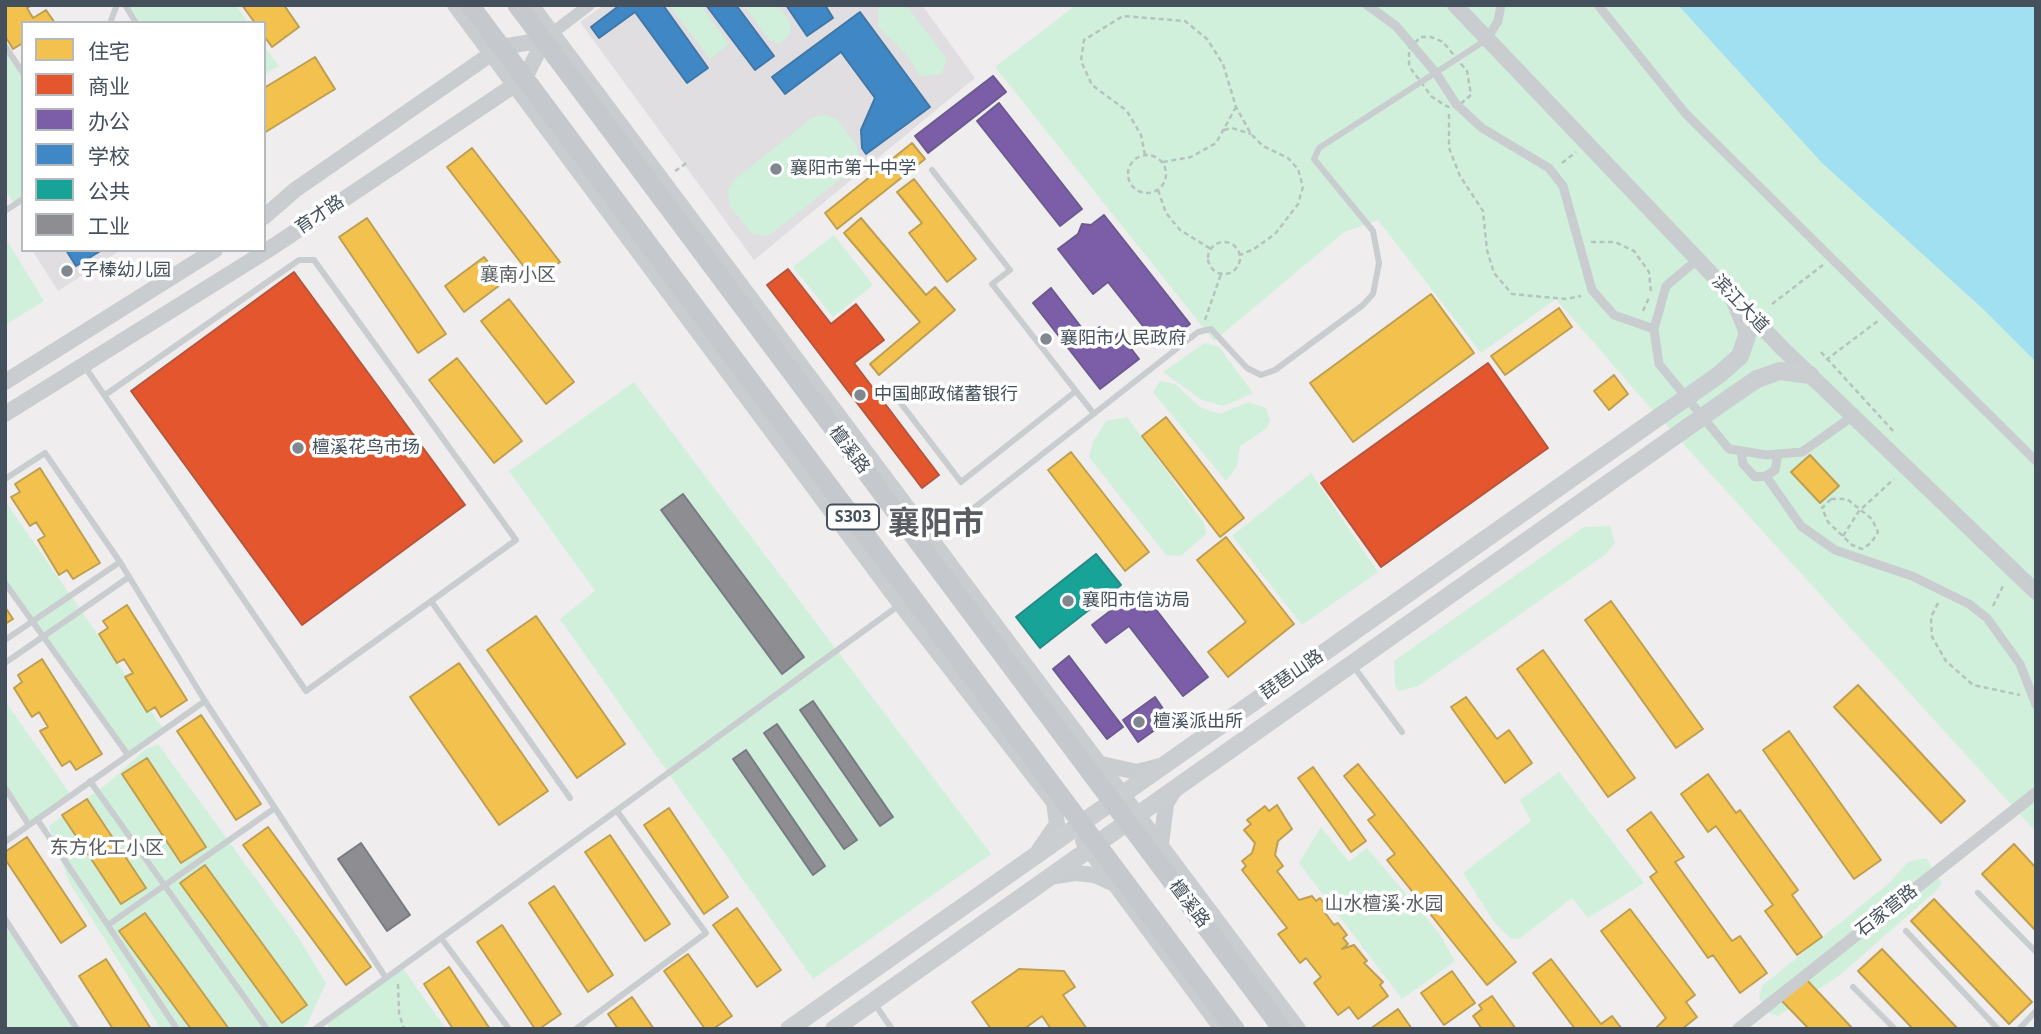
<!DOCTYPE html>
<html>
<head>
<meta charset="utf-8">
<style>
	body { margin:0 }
	#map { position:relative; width:2041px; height:1034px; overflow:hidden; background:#efeded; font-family:"Open Sans","Noto Sans SC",sans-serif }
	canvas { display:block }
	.frame { position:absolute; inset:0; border:7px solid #44505c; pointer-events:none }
	.legend { position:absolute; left:21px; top:21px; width:245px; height:231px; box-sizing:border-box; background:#fff; border:2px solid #b4b9be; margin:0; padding:9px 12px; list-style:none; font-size:21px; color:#44505c }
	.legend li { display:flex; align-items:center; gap:14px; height:35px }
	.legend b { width:35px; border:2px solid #b4b9be }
</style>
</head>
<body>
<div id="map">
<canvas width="2041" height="1034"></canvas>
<div class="frame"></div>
<ul class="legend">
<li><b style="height:19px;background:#f2c14e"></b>住宅</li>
<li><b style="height:19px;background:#e4572e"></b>商业</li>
<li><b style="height:19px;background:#7b5ea7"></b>办公</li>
<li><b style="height:19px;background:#3f88c5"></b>学校</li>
<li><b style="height:19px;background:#17a398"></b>公共</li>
<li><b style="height:19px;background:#8d8d92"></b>工业</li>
</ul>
</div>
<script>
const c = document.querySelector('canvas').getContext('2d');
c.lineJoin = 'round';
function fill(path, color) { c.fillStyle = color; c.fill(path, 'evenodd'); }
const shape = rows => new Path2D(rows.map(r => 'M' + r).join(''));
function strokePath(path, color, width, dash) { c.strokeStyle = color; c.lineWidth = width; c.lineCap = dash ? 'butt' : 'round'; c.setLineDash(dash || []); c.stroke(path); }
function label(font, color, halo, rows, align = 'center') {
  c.font = font + ' "Open Sans","Noto Sans SC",sans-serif'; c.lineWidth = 7; c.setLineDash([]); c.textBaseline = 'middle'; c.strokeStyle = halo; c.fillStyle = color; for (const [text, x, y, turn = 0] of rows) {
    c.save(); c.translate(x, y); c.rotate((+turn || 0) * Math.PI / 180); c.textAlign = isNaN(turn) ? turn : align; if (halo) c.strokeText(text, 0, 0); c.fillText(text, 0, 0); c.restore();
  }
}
fill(shape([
	[604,5,922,5,975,78,754,260,580,22],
	[32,250,121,250,58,291]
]), '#e0dee0');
fill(shape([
	[125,5,236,5,248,23,136,23],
	[669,5,700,5,729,44,710,59],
	[744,5,777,5,790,22,790,34,780,44,769,40],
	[879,5,906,5,946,58,942,74,920,76,907,55,878,27],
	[1076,5,1678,5,1822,163,1984,310,2036,362,2036,832,1639,395,1556,299,1481,353,1378,220,1344,232,1214,341,995,67],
	[5,46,23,73,23,199,15,205,5,190],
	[264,46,279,66,264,75],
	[826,115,837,120,856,144,860,158,852,170,775,231,766,236,751,233,730,206,728,191,734,180,813,117],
	[834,235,873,285,833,317,793,267],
	[6,239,44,301,5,325,5,240],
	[1205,343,1219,347,1253,393,1224,406,1202,400,1163,372],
	[1160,381,1175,384,1200,407,1220,414,1248,402,1266,408,1270,421,1266,429,1240,446,1237,466,1226,481,1153,392],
	[634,382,991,854,813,979,560,619,595,591,509,471],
	[1127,417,1204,523,1206,534,1181,556,1166,555,1089,457,1093,442,1106,421],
	[1311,473,1378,572,1302,625,1232,536],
	[5,501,164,730,128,755,5,581],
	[1610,526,1615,543,1606,554,1418,686,1399,691,1395,686,1394,661,1584,527],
	[5,701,71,795,29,825,5,787],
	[158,744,296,934,326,983,307,1024,299,1029,161,1029,69,882,49,826,109,782,146,749],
	[1559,772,1644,883,1588,918,1572,898,1519,939,1510,938,1494,922,1463,873,1531,821,1520,800],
	[1321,827,1349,862,1367,848,1439,933,1455,961,1402,999,1299,863],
	[1926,858,1942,883,1938,889,1840,975,1778,1016,1771,1014,1759,998,1762,986,1888,884,1908,862],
	[5,919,77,1029,5,1029],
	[402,967,446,1029,330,1029,325,1021]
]), '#d0f0db');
fill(shape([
	[1678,5,2036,5,2036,362,1984,310,1822,163]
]), '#a1e0f0');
const homes = shape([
	[5,5,32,5,27,8,33,18,46,10,55,23,23,23,23,43,13,49,5,36,5,5],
	[242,5,284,5,299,27,272,47,264,36,264,23,255,23,242,5],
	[315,57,335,89,264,133,264,88,315,57],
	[912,143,925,159,837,229,825,213,912,143],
	[472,148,560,262,535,281,447,167,472,148],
	[914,179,976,259,947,282,909,233,922,223,897,192,914,179],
	[367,218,446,334,418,353,339,237,367,218],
	[861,218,926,295,935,287,955,310,879,375,870,364,920,322,844,233,861,218],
	[484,257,504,282,464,312,445,286,484,257],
	[1431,294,1474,353,1353,442,1310,383,1431,294],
	[509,299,574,382,546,404,481,321,509,299],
	[1559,308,1572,327,1505,375,1491,356,1559,308],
	[457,358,522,441,494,463,429,380,457,358],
	[1614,375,1628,394,1609,410,1594,391,1614,375],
	[1166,417,1244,518,1220,537,1142,436,1166,417],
	[1071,452,1149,552,1125,571,1048,470,1071,452],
	[1810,455,1839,486,1820,503,1791,472,1810,455],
	[40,468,100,563,73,579,67,570,59,575,38,540,45,536,36,522,30,526,11,497,20,492,15,484,40,468],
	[1226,537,1294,624,1228,677,1208,652,1246,622,1197,560,1226,537],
	[1611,601,1703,729,1676,748,1585,620,1611,601],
	[127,605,187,700,161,717,155,707,147,712,125,677,133,673,124,659,117,663,99,634,108,628,103,621,127,605],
	[5,607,13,619,5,624,5,607],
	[536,616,625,744,577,778,487,650,536,616],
	[1543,650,1635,778,1608,797,1517,669,1543,650],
	[42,659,102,754,76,770,70,761,62,766,40,731,48,727,39,712,32,717,14,688,22,682,18,675,42,659],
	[459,663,548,791,499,825,410,697,459,663],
	[1858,685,1965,801,1941,823,1834,707,1858,685],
	[1466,697,1497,739,1509,730,1532,763,1505,783,1451,707,1466,697],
	[201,715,261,804,236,820,177,731,201,715],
	[1789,731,1881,860,1854,879,1763,750,1789,731],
	[147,758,206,847,181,863,122,774,147,758],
	[1358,764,1516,962,1487,985,1387,860,1395,854,1368,820,1375,815,1344,776,1358,764],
	[1313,767,1366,841,1351,852,1298,778,1313,767],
	[1708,774,1736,813,1740,810,1798,890,1792,895,1822,937,1797,955,1765,911,1773,905,1716,826,1708,832,1681,794,1708,774],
	[87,799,146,888,121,904,62,815,87,799],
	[1277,805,1292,829,1278,841,1275,855,1283,866,1277,871,1299,900,1312,896,1316,901,1320,898,1327,907,1323,910,1334,925,1338,923,1347,935,1343,938,1348,944,1342,949,1354,945,1367,961,1364,963,1383,982,1380,985,1388,996,1358,1019,1349,1007,1338,1015,1314,983,1321,977,1306,958,1300,963,1278,934,1287,928,1242,870,1246,866,1242,861,1252,853,1255,843,1244,830,1251,824,1247,820,1265,806,1269,811,1277,805],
	[669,808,728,897,704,914,644,825,669,808],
	[1651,812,1684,857,1675,862,1732,941,1740,936,1767,973,1740,993,1713,955,1708,958,1650,877,1657,872,1627,830,1651,812],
	[268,827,371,967,346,985,243,845,268,827],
	[610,835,670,924,645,941,585,852,610,835],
	[27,837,86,926,61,943,5,859,5,852,27,837],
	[2014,844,2036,868,2036,931,1982,874,2014,844],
	[205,865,307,1005,282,1023,180,883,205,865],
	[554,886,613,975,588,992,529,903,554,886],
	[1934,899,2032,1002,2009,1024,1911,921,1934,899],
	[737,908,781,970,757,987,713,925,737,908],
	[1630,909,1695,995,1686,1002,1697,1017,1682,1029,1655,1029,1666,1018,1601,931,1630,909],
	[145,913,229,1029,191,1029,119,931,145,913],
	[502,925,561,1014,539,1029,535,1029,477,942,502,925],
	[1882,949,1958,1029,1913,1029,1858,971,1882,949],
	[688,954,732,1016,713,1029,705,1029,664,971,688,954],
	[106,959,151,1029,113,1029,79,976,106,959],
	[1551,959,1601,1024,1612,1016,1622,1029,1575,1029,1533,973,1551,959],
	[449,967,490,1029,453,1029,424,984,449,967],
	[1019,969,1064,971,1075,987,1063,995,1087,1029,1051,1029,1042,1016,1024,1029,991,1029,972,1002,1019,969],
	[1452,971,1475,1003,1444,1025,1421,993,1452,971],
	[1805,978,1853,1029,1809,1029,1782,1001,1805,978],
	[1492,996,1516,1029,1482,1029,1473,1016,1482,1009,1479,1005,1492,996],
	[632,997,654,1029,618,1029,608,1014,632,997],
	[1398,1009,1412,1029,1370,1029,1398,1009]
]);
fill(homes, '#f2c14e');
strokePath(homes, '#be9f52', 2);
const shops = shape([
	[788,269,831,324,856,304,884,340,854,363,939,475,922,488,767,285,788,269],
	[294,272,465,505,302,625,131,391,294,272],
	[1488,363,1548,448,1381,567,1321,483,1488,363]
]);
fill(shops, '#e4572e');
strokePath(shops, '#b4553c', 2);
const offices = shape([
	[993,76,1006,92,928,153,915,136,993,76],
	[999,103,1082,209,1060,226,977,121,999,103],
	[1104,215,1190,324,1172,338,1166,331,1154,340,1108,282,1093,294,1058,249,1078,234,1082,224,1091,225,1104,215],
	[1051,288,1088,336,1100,327,1110,340,1119,333,1139,359,1100,389,1033,303,1051,288],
	[1131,595,1146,613,1154,607,1208,677,1183,696,1129,626,1106,643,1092,625,1131,595],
	[1069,656,1123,727,1107,739,1053,669,1069,656],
	[1155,697,1170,719,1138,742,1123,720,1155,697]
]);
fill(offices, '#7b5ea7');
strokePath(offices, '#6a5a90', 2);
const schools = shape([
	[620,5,663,5,708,68,687,83,635,12,599,38,591,27,620,5],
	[706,5,736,5,774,56,755,70,706,5],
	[786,5,825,5,833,18,807,36,786,5],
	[860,12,930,107,866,154,862,148,861,130,875,98,841,52,785,94,772,77,860,12],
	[66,250,102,250,76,266,66,250]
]);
fill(schools, '#3f88c5');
strokePath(schools, '#4077a6', 2);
const public = shape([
	[1096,554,1121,585,1040,648,1016,617,1096,554]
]);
fill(public, '#17a398');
strokePath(public, '#248a86', 2);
const industry = shape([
	[683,494,804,657,782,674,661,510,683,494],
	[813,701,893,817,880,826,800,710,813,701],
	[777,724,857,840,844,849,764,733,777,724],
	[746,750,825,866,813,875,733,759,746,750],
	[361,843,410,915,387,931,338,859,361,843]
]);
fill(industry, '#8d8d92');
strokePath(industry, '#777b82', 2);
strokePath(shape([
	[1421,37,1431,37,1443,42,1467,71,1471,95,1458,106,1448,107,1432,97,1409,66,1409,48,1421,37],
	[1449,114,1449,148,1460,176,1483,211,1487,250,1494,273,1512,294,1566,299,1581,296],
	[1224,130,1232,128,1251,134],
	[1145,155,1141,135,1127,111,1092,85,1081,61,1084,40,1123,16,1185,21,1207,39,1223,64,1236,107,1251,134,1263,146,1288,158,1298,169,1303,187,1298,204,1275,234,1254,249,1240,255],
	'1128 174a19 19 0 1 1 38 0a19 19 0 1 1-38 0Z',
	[1163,162,1191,157,1216,143,1236,107],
	[1562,163,1576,152],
	[675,171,688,162],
	[1158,190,1166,213,1180,230,1211,249],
	[1591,242,1615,242,1634,251,1649,272,1651,292],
	'1208 258a16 16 0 1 1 32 0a16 16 0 1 1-32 0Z',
	[1772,304,1823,265],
	[1643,311,1649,298],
	[1205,320,1221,274],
	[1821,352,1894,432],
	[1826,360,1879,320],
	[1831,499,1847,499,1872,519,1878,532,1871,543,1862,549,1852,545,1828,522,1822,508,1831,499],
	[1843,536,1859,511,1894,479],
	[1938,603,1931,617,1932,637,1946,661,1973,685,2020,695],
	[1993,606,2004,584],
	[398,984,399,1013,404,1029]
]), '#b5c3bf', 2.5, [5, 3.5]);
strokePath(shape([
	[125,5,136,23],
	[110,23,117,5],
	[5,46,23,73],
	[932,170,1010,270,992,284,1094,414],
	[5,211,23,199],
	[85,367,306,691,516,540,314,260,299,260,105,395],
	[893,393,961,482,1076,391],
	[5,479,45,453,120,562,5,640],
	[933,540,1198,332,1211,329,1247,368,1261,375,1275,370,1363,305,1373,294,1379,263,1373,231,1314,159,1319,148,1486,40],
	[120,562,205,701],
	[5,583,128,755],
	[431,601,570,798],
	[5,663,129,577],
	[1354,667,1402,732],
	[90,781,267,1029],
	[5,788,29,825],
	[37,819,177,1029],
	[5,842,205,701,386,978,898,606],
	[1978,893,2036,952],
	[5,919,77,1029],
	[108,925,275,808],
	[1906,931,1998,1029],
	[441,938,509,1029],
	[1853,987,1895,1029],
	[874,1003,892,1029],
	[315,1029,386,978],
	[576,1029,706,933,617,811],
	[2019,1029,2036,1011]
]), '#cacdcf', 6);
strokePath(shape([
	[1367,5,1396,26,1436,73,1456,104,1482,128,1549,168,1563,186,1592,290,1614,315,1654,329],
	[1598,5,1686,114,2036,461],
	[1487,39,1498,21,1501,5],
	[1698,259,1666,286,1654,329,1659,364,1729,449,1767,455,1802,452,1853,416],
	[1741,451,1743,464,1755,477,1766,476,1775,470,1778,455],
	[1766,476,1801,526,1835,550,1912,576,1969,604,1987,618,2020,664,2036,705]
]), '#cacdcf', 9);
strokePath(shape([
	[547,37,589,5],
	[1738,1029,2036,793]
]), '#cacdcf', 12);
strokePath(shape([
	[455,5,901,605,1057,806],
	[531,5,1298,1029],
	[1455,5,1782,348,2036,592],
	[264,217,295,190,501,47,544,40],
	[5,382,215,250],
	[5,414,268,250,525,78,544,40],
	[1101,764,1137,772,1160,766],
	[1083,841,1222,1029],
	[1161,844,1166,804,1175,789],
	[1039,850,1057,824,1054,802],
	[1049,877,1075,873,1095,875,1112,883]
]), '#cacdcf', 16);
strokePath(shape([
	[789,1029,1720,374,1740,356,1748,333,1733,296],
	[834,1029,1732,396,1757,379,1780,371,1810,375]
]), '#caced1', 18);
strokePath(shape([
	[470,5,1235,1029],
	[517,5,1282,1029]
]), '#c5c9cd', 19);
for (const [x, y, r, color] of [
	[776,169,7,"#80878f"],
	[67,271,7,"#80878f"],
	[1046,339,7,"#80878f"],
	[860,395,7,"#80878f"],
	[298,448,7,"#80878f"],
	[1068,601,7,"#80878f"],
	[1139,722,7,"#80878f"]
]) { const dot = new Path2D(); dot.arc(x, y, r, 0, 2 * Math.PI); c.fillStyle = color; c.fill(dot); strokePath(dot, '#fff', 2.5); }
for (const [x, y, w] of [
	[853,517,52]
]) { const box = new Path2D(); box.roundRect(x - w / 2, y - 12.5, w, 25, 5); c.fillStyle = '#fff'; c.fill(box); strokePath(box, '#44505c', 2); }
label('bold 16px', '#44505c', null, [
	["S303",853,517]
]);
label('18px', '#44505c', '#fff', [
	["襄阳市第十中学",790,169],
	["子榛幼儿园",81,271],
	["襄阳市人民政府",1060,339],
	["中国邮政储蓄银行",874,395],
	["檀溪花鸟市场",312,448],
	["襄阳市信访局",1082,601],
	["檀溪派出所",1153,722]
], 'left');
label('18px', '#44505c', '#fff', [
	["育才路",320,215,-34],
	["滨江大道",1740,304,46],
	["檀溪路",849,450,53],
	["琵琶山路",1292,675,-35],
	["檀溪路",1189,904,53],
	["石家营路",1887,911,-38]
]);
label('19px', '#595d62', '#fff', [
	["襄南小区",518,276],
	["东方化工小区",107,849],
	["山水檀溪·水园",1384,905]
]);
label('bold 32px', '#595d62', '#fff', [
	["襄阳市",936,525]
]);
</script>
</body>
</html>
